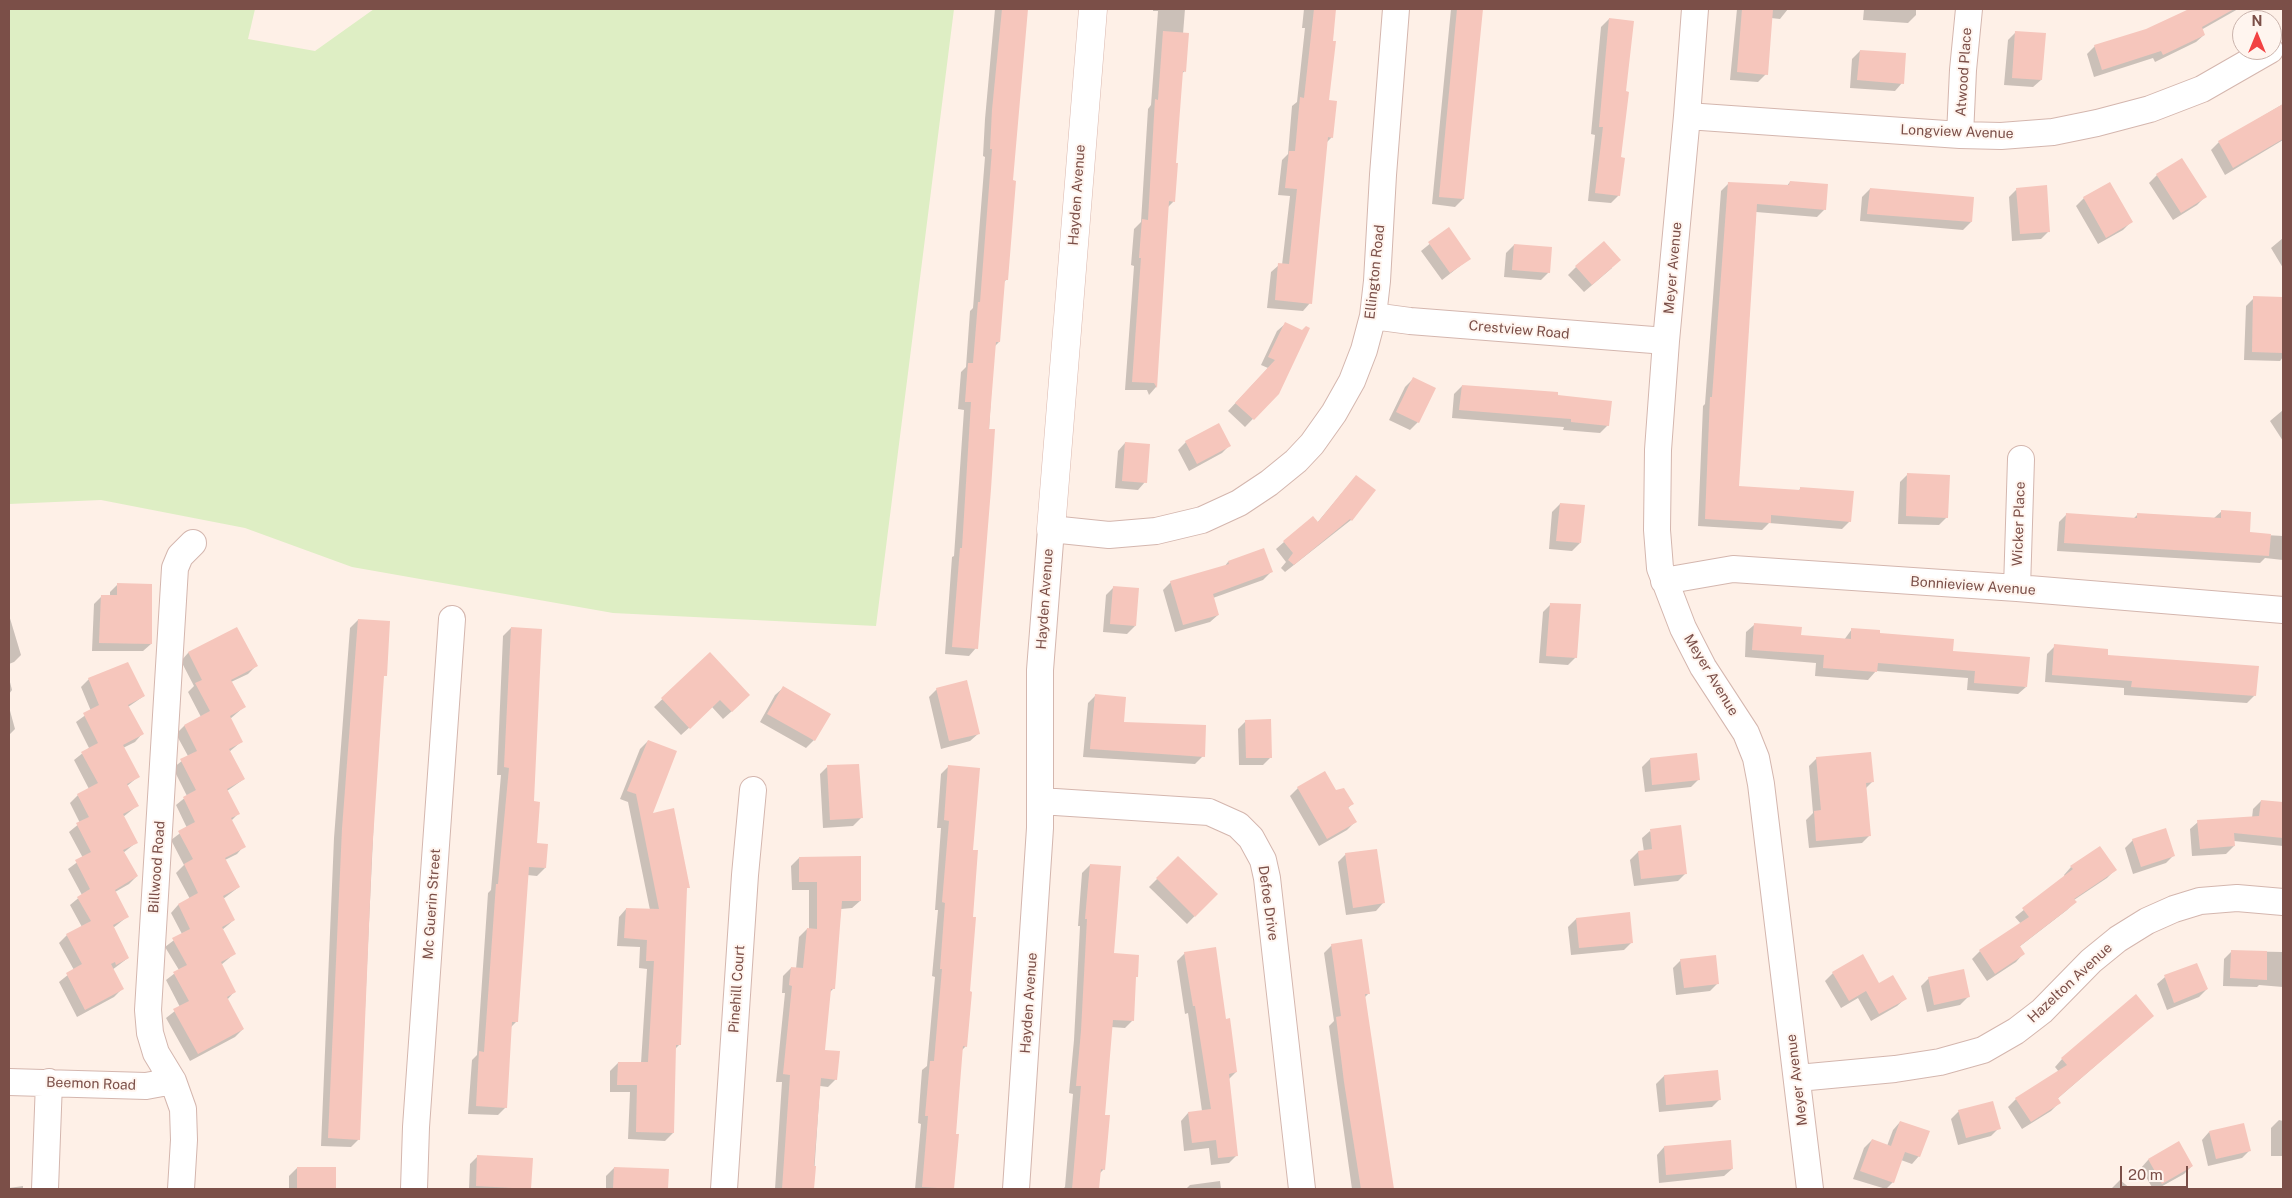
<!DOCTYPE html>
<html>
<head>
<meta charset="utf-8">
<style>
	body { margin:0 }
	#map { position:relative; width:2292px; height:1198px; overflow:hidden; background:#fef0e7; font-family:"Public Sans",sans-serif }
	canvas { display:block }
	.frame { position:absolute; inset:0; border:10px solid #7b4f48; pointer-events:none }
	.north { position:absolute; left:2232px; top:10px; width:50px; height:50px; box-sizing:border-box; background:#fff5ef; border:1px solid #cab3ac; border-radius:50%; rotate:0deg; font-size:14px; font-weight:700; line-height:20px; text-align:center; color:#7b4f48 }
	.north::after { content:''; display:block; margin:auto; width:18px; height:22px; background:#f24243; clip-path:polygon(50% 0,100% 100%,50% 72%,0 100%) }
	.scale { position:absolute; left:2120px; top:1166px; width:68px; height:22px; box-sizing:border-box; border:2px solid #7b4f48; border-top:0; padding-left:6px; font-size:15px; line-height:18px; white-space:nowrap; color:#7b4f48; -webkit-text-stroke:4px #fff5ef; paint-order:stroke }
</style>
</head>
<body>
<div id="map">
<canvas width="2292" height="1198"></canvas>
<div class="frame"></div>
<div class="north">N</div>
<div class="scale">20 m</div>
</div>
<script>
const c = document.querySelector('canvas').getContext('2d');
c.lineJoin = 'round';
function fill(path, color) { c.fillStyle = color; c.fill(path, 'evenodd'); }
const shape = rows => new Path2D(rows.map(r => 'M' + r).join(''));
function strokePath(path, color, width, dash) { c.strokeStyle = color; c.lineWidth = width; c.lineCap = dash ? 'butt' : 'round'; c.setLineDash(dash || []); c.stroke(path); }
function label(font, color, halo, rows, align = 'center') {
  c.font = font + ' "Public Sans",sans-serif'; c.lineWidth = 4; c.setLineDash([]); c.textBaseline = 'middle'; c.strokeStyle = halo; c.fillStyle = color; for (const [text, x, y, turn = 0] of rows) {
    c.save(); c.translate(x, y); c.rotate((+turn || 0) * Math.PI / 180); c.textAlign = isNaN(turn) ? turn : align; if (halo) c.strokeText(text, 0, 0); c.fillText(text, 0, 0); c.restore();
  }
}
fill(shape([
	[9,9,255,9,248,39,315,51,374,9,954,9,876,626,613,613,352,567,245,528,101,500,9,504]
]), '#deeec4');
fill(shape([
	[995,9,1026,9,1012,182,1007,279,1003,283,999,342,994,347,976,648,969,656,945,654,952,557,954,556,964,410,958,409,961,372,966,367,970,311,973,308,985,157,983,156,985,119],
	[1153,9,1185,9,1183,34,1185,71,1181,74,1175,164,1174,201,1167,208,1156,387,1149,395,1147,390,1125,390,1134,266,1131,265,1134,229,1141,222,1148,109,1151,105,1158,11,1153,11],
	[1304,9,1335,9,1328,101,1332,137,1326,143,1310,303,1303,311,1267,308,1271,272,1279,265,1282,265,1290,196,1278,195,1282,160,1288,154,1292,106,1297,102,1305,28,1302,28],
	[1451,9,1482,9,1463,199,1455,207,1432,204],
	[1737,9,1788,9,1780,19,1771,18,1766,74,1758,82,1730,80],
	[1864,9,1916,9,1916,15,1908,23,1863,20],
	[2192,9,2238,9,2201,30,2204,35,2196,42,2155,62,2153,58,2094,77,2087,54,2095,46,2146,31],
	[1609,19,1624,92,1619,195,1611,203,1588,201,1595,135,1591,134,1601,27],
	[2016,32,2041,80,2033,87,2004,85,2008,40],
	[1860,51,1902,83,1895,91,1850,88,1852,59],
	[2283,104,2283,140,2225,175,2211,150,2219,142],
	[2182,160,2205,197,2197,205,2173,220,2149,183,2157,175],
	[1790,182,1825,209,1817,217,1756,212,1738,487,1798,491,1801,488,1850,521,1842,529,1769,523,1762,530,1698,526,1703,406,1705,404,1721,191,1729,183,1786,187],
	[1870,189,1972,198,1971,222,1963,230,1860,221,1862,197],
	[2017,189,2049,231,2041,239,2012,241,2009,197],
	[2084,198,2131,222,2123,230,2098,244,2076,206],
	[1448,229,1469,259,1442,280,1421,251],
	[2283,238,2283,268,2271,248],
	[1514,245,1549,272,1541,280,1504,277,1506,253],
	[1576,267,1612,268,1584,292,1568,275],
	[2254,298,2283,299,2283,357,2280,361,2244,360,2246,306],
	[1285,324,1278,393,1245,427,1228,411,1268,368,1261,365,1277,331],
	[1413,379,1418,422,1410,430,1389,420,1405,387],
	[1462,386,1608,425,1600,433,1563,430,1564,427,1452,418,1454,394],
	[2283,410,2283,441,2270,421],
	[1186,442,1230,445,1222,453,1189,471,1178,450],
	[1125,443,1145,482,1138,490,1115,488,1118,451],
	[1908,474,1947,517,1939,525,1898,524,1900,482],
	[1356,476,1351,520,1285,572,1281,568,1286,562,1276,549,1284,542,1317,523],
	[1560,504,1580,543,1572,551,1549,549,1552,512],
	[2222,511,2248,534,2283,536,2283,560,2265,558,2260,563,2057,551,2059,522,2067,514,2133,519,2138,514,2214,518],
	[1263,550,1271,572,1263,580,1213,598,1218,615,1210,622,1175,632,1163,590,1171,582,1224,567,1228,562],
	[118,584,151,644,143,651,92,651,94,604,102,596,110,596,110,592],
	[1114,587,1135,626,1127,634,1103,632,1106,595],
	[1551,604,1576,657,1568,665,1539,663,1543,612],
	[9,615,21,655,14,662,9,664],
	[358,620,385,675,382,678,377,751,359,1139,351,1147,321,1146,334,838,350,628],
	[1754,625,1800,636,1844,640,1852,629,1879,634,1951,652,2026,687,2018,694,1967,690,1968,678,1876,671,1868,680,1815,676,1816,663,1745,657,1746,632],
	[511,628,533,802,535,844,545,868,537,876,527,875,516,1022,511,1027,506,1107,498,1115,468,1114,472,1060,477,1055,488,893,491,890,501,775,497,775,503,636],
	[237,629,256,666,248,674,231,682,244,707,230,719,241,742,229,752,244,779,227,791,239,813,231,821,244,846,237,854,225,860,239,887,223,899,234,920,222,930,234,954,221,965,234,992,227,1000,243,1029,235,1037,190,1061,166,1018,180,1007,166,980,179,970,165,947,182,934,171,913,178,905,190,899,176,873,184,865,171,840,187,828,176,805,187,796,173,768,188,756,176,734,184,726,201,717,188,692,194,686,181,661,188,653],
	[2055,646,2106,656,2255,695,2247,703,2124,695,2124,688,2045,682,2047,654],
	[710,654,741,703,723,719,712,707,681,735,654,707],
	[9,678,12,690,9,694],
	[89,679,144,696,128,707,142,734,135,742,123,748,138,777,127,786,137,806,123,817,137,842,123,853,137,876,129,884,115,892,127,917,113,928,128,958,112,970,122,989,114,997,77,1017,59,982,74,970,59,943,67,935,82,927,70,905,82,895,68,869,83,858,69,832,80,823,70,803,78,795,89,789,74,760,89,748,76,722,91,711,81,687],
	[783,688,814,740,806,748,760,722,775,695],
	[937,689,978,734,970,741,941,749,929,697],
	[1095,696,1123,723,1203,756,1195,764,1083,757,1088,703],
	[9,707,15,729,9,735],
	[1246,721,1271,757,1263,765,1239,765,1238,729],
	[648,741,651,814,688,887,686,889,680,1044,675,1049,673,1133,665,1141,628,1139,630,1092,610,1092,610,1071,618,1063,641,1063,647,969,639,968,640,947,617,946,619,917,626,909,650,910,628,802,620,799,640,749],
	[1817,758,1872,782,1865,789,1870,835,1862,843,1809,848,1806,820,1813,813,1809,766],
	[1650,759,1699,779,1691,787,1645,792,1642,767],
	[828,766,861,818,853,826,823,828,820,774],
	[949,766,972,851,966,1046,961,1051,954,1135,953,1189,915,1189,921,1124,918,1123,922,1070,927,1066,935,977,932,976,938,910,935,910,941,828,937,828,941,774],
	[1324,773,1335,792,1352,804,1347,809,1355,822,1347,830,1319,846,1290,796,1298,788],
	[2261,801,2283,803,2283,846,2234,841,2234,846,2226,854,2192,856,2190,829,2198,822,2252,818,2253,809],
	[1650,831,1686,873,1678,881,1634,886,1630,860,1638,852,1644,852,1642,838],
	[2133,840,2174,855,2166,863,2133,874,2125,848],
	[1346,854,1383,903,1376,911,1346,915,1338,862],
	[799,858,860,901,852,908,841,909,833,989,829,993,824,1051,836,1079,828,1087,820,1086,813,1189,775,1189,782,1082,776,1082,785,993,782,993,783,976,791,968,796,969,799,937,807,929,809,929,809,890,792,890,791,866],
	[1178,858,1216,894,1187,924,1149,887],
	[1090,865,1113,955,1133,1020,1125,1028,1111,1027,1104,1116,1104,1169,1099,1174,1098,1189,1063,1189,1065,1187,1073,1094,1069,1093,1074,1040,1080,926,1078,926,1082,873],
	[2071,867,2115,870,2107,878,2074,900,2075,902,2067,910,2019,947,2023,954,2016,962,1987,981,1972,959,1980,951,2021,924,2015,917,2065,877,2064,875],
	[1576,919,1632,942,1624,950,1571,955,1568,927],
	[1332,945,1369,993,1364,998,1392,1189,1352,1189,1329,1026,1334,1021,1324,953],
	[2232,951,2283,952,2283,987,2259,985,2257,987,2223,986,2224,959],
	[1185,953,1225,1020,1236,1072,1228,1080,1237,1155,1229,1163,1211,1165,1209,1148,1184,1151,1181,1121,1188,1113,1202,1111,1188,1013,1185,1014,1177,961],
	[1681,960,1718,983,1710,991,1676,995,1673,968],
	[1833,973,1879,985,1905,999,1897,1006,1871,1021,1858,998,1841,1008,1825,981],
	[2165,977,2207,989,2199,997,2167,1010,2157,984],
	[1929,978,1968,997,1960,1005,1927,1012,1921,986],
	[2153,1016,2057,1099,2059,1103,2051,1111,2022,1129,2008,1107,2016,1099,2059,1072,2055,1067,2062,1059],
	[1664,1076,1720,1099,1712,1107,1659,1112,1656,1084],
	[1959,1111,1999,1128,1991,1136,1958,1145,1951,1119],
	[2279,1120,2283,1121,2283,1156,2271,1156,2271,1128],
	[1900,1122,1919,1156,1912,1164,1901,1160,1893,1182,1886,1189,1853,1179,1864,1148,1872,1140,1887,1146,1893,1130],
	[2209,1132,2249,1151,2242,1158,2208,1166,2202,1140],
	[2178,1143,2192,1166,2184,1174,2157,1189,2153,1189,2141,1168,2148,1160],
	[1664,1147,1732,1169,1724,1176,1659,1183,1657,1155],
	[478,1156,530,1189,469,1189,470,1164],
	[297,1168,335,1168,335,1189,289,1189,289,1176],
	[614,1168,668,1171,667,1189,606,1189,606,1176],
	[2120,1180,2131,1189,2111,1189],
	[1220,1181,1221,1189,1186,1189,1190,1185],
	[23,1186,23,1189,9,1189,9,1188]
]), '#0003');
fill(shape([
	[1002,9,1028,9,1013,180,1016,181,1008,280,1005,280,1000,342,996,342,989,429,995,429,991,489,978,649,952,647,960,548,962,548,971,402,965,402,968,363,973,363,978,302,980,302,992,149,990,149,992,110],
	[1314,9,1336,9,1333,41,1336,41,1329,100,1337,101,1333,138,1328,137,1312,304,1275,300,1278,263,1289,264,1297,189,1285,188,1289,151,1295,151,1300,97,1304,98],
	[1457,9,1483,9,1464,199,1439,197],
	[1742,9,1773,9,1768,75,1737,72],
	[2189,9,2234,9,2202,27,2205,35,2163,55,2161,51,2102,70,2094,45,2146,29],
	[1609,18,1634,21,1626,91,1629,92,1621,157,1625,158,1620,196,1595,193,1603,127,1599,127],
	[1163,31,1189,33,1186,72,1183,71,1176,163,1178,163,1175,202,1169,201,1157,388,1154,383,1132,382,1141,258,1139,258,1142,219,1148,220,1155,99,1158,100],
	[2015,31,2046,33,2042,80,2012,78],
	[1860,50,1906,53,1904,84,1857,80],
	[2283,104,2283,139,2233,168,2218,141],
	[2182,158,2207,197,2181,213,2156,174],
	[1790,181,1828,184,1826,210,1757,204,1739,486,1800,490,1800,487,1854,491,1851,522,1771,515,1771,523,1705,519,1710,397,1712,397,1728,182,1789,185],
	[2110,182,2133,222,2106,238,2083,197],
	[2047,185,2050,232,2020,234,2016,188],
	[1870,188,1974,197,1972,222,1867,214],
	[1449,227,1471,259,1450,273,1428,242],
	[1604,241,1621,260,1592,285,1575,266],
	[1514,244,1552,247,1550,273,1512,270],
	[2253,296,2283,297,2283,353,2252,352],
	[1285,322,1302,330,1306,326,1310,328,1279,394,1254,420,1235,403,1275,360,1268,357],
	[1413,377,1436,388,1419,423,1396,412],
	[1462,385,1558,392,1558,395,1612,401,1609,426,1571,422,1571,419,1459,410],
	[1219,423,1231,446,1197,464,1185,441],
	[1125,442,1150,444,1147,483,1122,481],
	[1907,473,1950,475,1948,518,1906,516],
	[1356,475,1376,490,1352,521,1350,519,1294,565,1288,560,1293,553,1283,541,1313,516,1318,522],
	[1560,503,1585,505,1581,543,1556,541],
	[2221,510,2251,512,2250,532,2271,534,2269,556,2064,543,2066,513,2137,518,2137,513,2221,518],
	[1264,548,1273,572,1213,594,1219,615,1183,625,1170,581,1229,564,1228,561],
	[117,583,152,584,152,644,99,643,101,595,117,595],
	[1113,586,1139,588,1136,626,1110,624],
	[1550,603,1581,604,1577,658,1546,656],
	[358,619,390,621,387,676,384,676,372,854,360,1140,328,1138,342,829],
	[1754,623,1802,627,1801,635,1851,639,1851,628,1880,630,1880,633,1954,639,1953,651,2030,657,2027,687,1974,683,1975,671,1878,663,1877,672,1823,668,1824,655,1752,650],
	[237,627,258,666,231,680,246,707,230,716,243,742,229,749,245,779,227,789,240,814,231,818,246,847,225,858,240,887,223,896,235,920,222,927,236,954,221,962,236,992,227,997,244,1029,198,1054,173,1009,189,1001,173,972,187,965,172,938,190,929,178,904,198,893,184,864,193,859,178,831,195,822,183,797,196,790,180,759,197,751,184,725,210,711,195,683,202,680,188,652],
	[511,627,542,629,534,801,540,802,537,843,548,844,546,868,529,867,518,1022,512,1022,507,1108,476,1106,479,1051,484,1052,496,884,498,884,509,768,504,767],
	[2054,644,2108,649,2108,655,2259,666,2256,696,2131,687,2132,681,2052,675],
	[710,652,750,695,732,712,720,700,690,729,661,698],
	[128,662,145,696,128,705,144,734,123,745,140,777,127,784,139,806,123,814,138,843,123,850,138,876,115,890,129,917,113,925,129,958,116,965,115,962,111,964,124,989,85,1010,66,973,82,964,66,934,91,921,77,897,90,889,75,860,91,852,76,823,89,817,77,794,98,783,81,752,98,743,83,713,99,705,88,678],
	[967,680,980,734,949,741,936,688],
	[783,686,831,714,815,741,767,714],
	[1095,694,1126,697,1124,722,1206,725,1205,757,1090,749],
	[1271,719,1272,758,1246,758,1245,720],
	[648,740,677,751,653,813,674,808,690,888,687,888,681,1045,676,1045,674,1133,636,1132,637,1085,617,1085,618,1062,648,1062,654,961,646,961,647,940,624,938,626,908,659,909,636,794,627,791],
	[1871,752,1874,782,1866,783,1871,836,1816,841,1814,811,1821,810,1816,757],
	[1697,753,1700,780,1652,785,1650,758],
	[859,764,863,818,830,820,827,765],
	[948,765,980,768,973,850,978,850,973,917,976,917,970,991,972,992,967,1047,963,1046,956,1134,959,1134,954,1189,922,1187,928,1116,925,1116,930,1061,934,1061,942,969,940,969,945,903,942,902,949,821,944,820],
	[1325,771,1336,790,1344,788,1354,804,1348,807,1357,822,1327,839,1297,787],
	[2261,800,2283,802,2283,838,2234,833,2235,846,2200,849,2197,820,2259,816],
	[1681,825,1687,874,1641,879,1638,851,1652,849,1650,829],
	[2166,828,2175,856,2141,867,2132,839],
	[2100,846,2117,870,2074,899,2077,902,2020,946,2025,954,1995,974,1979,950,2029,917,2022,908,2073,869,2070,866],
	[1377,849,1385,903,1353,908,1345,853],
	[861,856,861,901,842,901,835,989,831,989,825,1050,840,1051,837,1080,821,1078,814,1166,816,1166,814,1189,782,1189,790,1075,783,1074,792,986,789,985,791,967,803,968,807,928,817,929,817,882,799,882,799,857],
	[1178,856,1218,894,1195,917,1156,878],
	[1090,864,1121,866,1114,953,1139,955,1138,977,1136,977,1134,1021,1113,1020,1105,1115,1110,1115,1105,1170,1101,1169,1099,1189,1072,1189,1081,1086,1076,1086,1081,1031,1087,919,1085,919],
	[1630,912,1633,943,1579,948,1576,918],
	[1362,939,1370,994,1365,994,1394,1189,1361,1189,1344,1082,1336,1017,1341,1016,1331,944],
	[1216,947,1226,1019,1230,1018,1237,1072,1229,1074,1238,1156,1218,1158,1216,1140,1192,1143,1188,1112,1211,1109,1195,1006,1193,1006,1184,952],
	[2231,950,2267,951,2267,980,2230,978],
	[1863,954,1879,983,1893,975,1907,999,1879,1014,1866,991,1849,1001,1832,972],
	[1716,955,1719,984,1684,988,1680,959],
	[2197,963,2208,989,2174,1003,2164,975],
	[1964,969,1970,997,1934,1005,1928,977],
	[2136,994,2154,1016,2058,1098,2061,1103,2031,1122,2015,1098,2067,1065,2061,1058],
	[1718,1070,1721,1100,1666,1105,1664,1075],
	[1993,1101,2001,1129,1966,1138,1958,1110],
	[1900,1121,1930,1131,1920,1157,1905,1152,1894,1183,1860,1171,1872,1139,1891,1146],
	[2244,1123,2251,1151,2216,1159,2209,1131],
	[1731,1140,1733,1169,1666,1175,1664,1146],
	[2179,1141,2193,1166,2162,1184,2148,1159],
	[477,1155,533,1158,531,1189,476,1186],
	[297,1167,336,1167,336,1189,297,1189],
	[614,1167,669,1169,668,1189,613,1189]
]), '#f6c6bc');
const street = shape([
	[1695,9,1687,116,1666,341,1658,450,1657,530,1660,568,1683,628,1703,667,1746,733,1756,758,1761,784,1810,1189],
	[1687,116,1960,135,2001,136,2053,132,2097,123,2150,109,2202,89,2270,50],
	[1960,135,1963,70,1969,9],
	[1373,316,1410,321,1666,341],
	[1664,581,1733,569,2017,588,2283,610],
	[2017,588,2021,459],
	[1040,801,1209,812,1238,825,1251,838,1263,860,1267,878,1302,1189],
	[1798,1078,1895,1069,1940,1062,1983,1050,2016,1031,2042,1011,2091,961,2118,939,2147,921,2174,909,2200,901,2237,898,2283,902],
	[9,1082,146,1086,173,1081],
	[45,1189,49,1082],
	[181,1189,184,1140,183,1109,173,1081,156,1053,150,1033,148,1010,175,568,180,556,193,543],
	[414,1189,416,1127,452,619],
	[724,1189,745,875,753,790],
	[1016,1189,1040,828,1040,670,1051,529,1109,535,1156,531,1202,520,1239,503,1269,483,1296,461,1312,444,1334,413,1352,381,1364,350,1373,316,1377,281,1383,175,1396,9]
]);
const secondary = shape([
	[1051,529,1093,9]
]);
strokePath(street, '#d4b6ae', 28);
strokePath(secondary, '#dab7ae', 29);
strokePath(street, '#fff', 26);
strokePath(secondary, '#fff', 28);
label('14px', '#7b4f48', '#fff5ef', [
	["Atwood Place",1964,72,-86],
	["Longview Avenue",1957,132,2],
	["Hayden Avenue",1077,195,-86],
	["Meyer Avenue",1673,268,-85],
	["Ellington Road",1375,272,-84],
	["Crestview Road",1519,330,5],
	["Wicker Place",2019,524,-88],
	["Bonnieview Avenue",1973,586,4],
	["Hayden Avenue",1045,599,-86],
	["Meyer Avenue",1711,675,59],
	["Billwood Road",157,867,-86],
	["Defoe Drive",1268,903,82],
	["Mc Guerin Street",432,904,-86],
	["Hazelton Avenue",2070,983,-43],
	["Pinehill Court",737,989,-86],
	["Hayden Avenue",1029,1003,-86],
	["Meyer Avenue",1797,1080,-97],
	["Beemon Road",91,1084,2]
]);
</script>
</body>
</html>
